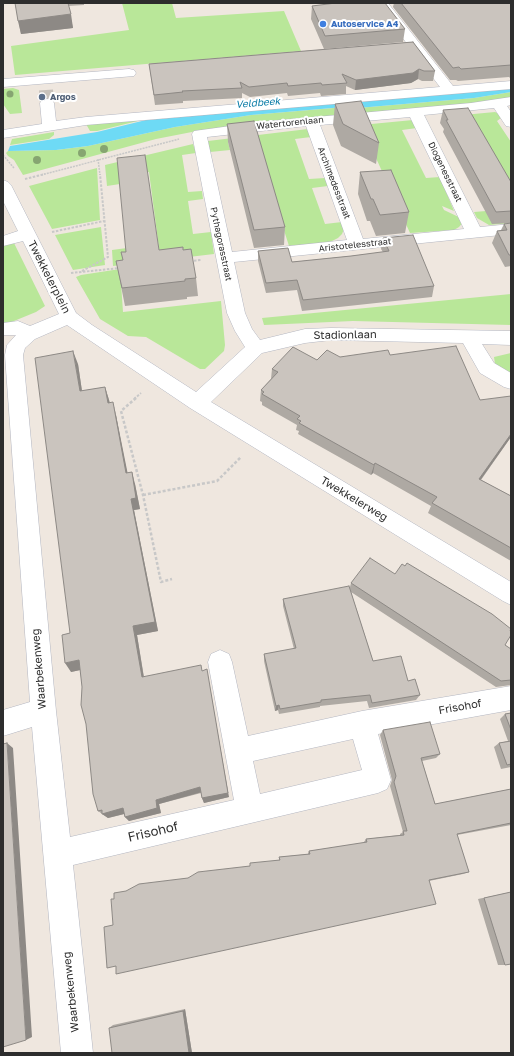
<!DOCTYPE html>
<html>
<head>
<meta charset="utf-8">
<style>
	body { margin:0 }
	#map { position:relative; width:514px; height:1056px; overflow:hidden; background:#efe7df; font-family:"Golos Text",sans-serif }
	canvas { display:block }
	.frame { position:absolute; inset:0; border:4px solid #2d2d2d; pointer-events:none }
</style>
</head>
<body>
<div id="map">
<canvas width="514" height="1056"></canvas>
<div class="frame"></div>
</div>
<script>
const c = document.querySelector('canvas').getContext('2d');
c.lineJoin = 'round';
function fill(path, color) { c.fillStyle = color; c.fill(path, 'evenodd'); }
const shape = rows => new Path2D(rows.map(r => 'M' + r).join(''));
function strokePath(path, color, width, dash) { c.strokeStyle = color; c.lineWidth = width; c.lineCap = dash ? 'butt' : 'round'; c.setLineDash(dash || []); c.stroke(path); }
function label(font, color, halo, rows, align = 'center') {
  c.font = font + ' "Golos Text",sans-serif'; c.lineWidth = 4; c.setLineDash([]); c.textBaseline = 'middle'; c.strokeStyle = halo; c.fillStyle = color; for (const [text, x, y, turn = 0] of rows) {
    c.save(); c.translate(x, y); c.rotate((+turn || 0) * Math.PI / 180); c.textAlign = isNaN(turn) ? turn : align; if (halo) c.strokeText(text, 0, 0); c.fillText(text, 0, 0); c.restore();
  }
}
fill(shape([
	[122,3,172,3,176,18,284,11,301,51,15,75,11,46,129,30],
	[13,88,19,90,22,113,10,114,3,104,3,89],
	[511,92,511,98,470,104,237,125,197,131,156,139,23,175,14,160,8,156,6,153,8,151,56,150,88,146,175,127,251,115,345,107,346,109,474,98],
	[495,112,499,114,501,118,497,121,511,142,511,200,463,115],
	[146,119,97,131,90,131,86,124],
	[413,120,417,128,402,130,426,178,440,177,454,211,442,206,444,210,465,220,459,227,454,230,410,233,361,125],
	[308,129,311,137,295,139,309,179,325,178,328,186,312,188,325,224,342,222,344,229,342,234,338,238,328,243,289,246,255,139,228,142,230,150,210,152,208,141],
	[54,132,54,135,49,139,10,145,12,139],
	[193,144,196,153,182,155,188,192,202,191,203,199,188,201,193,234,211,232,214,254,113,266,112,250,127,248,160,256,149,172,120,175,120,184,107,186,105,165],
	[97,168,100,220,52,229,29,186],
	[486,211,511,219,511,223,489,225,477,218,474,212],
	[101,227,105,265,73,270,55,235],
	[14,243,45,306,36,312,14,321,10,324,3,325,3,246],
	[120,269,123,312,221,301,225,345,224,351,205,369,200,369,146,337,128,336,100,319,76,277,81,275],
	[511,294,511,325,353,321,264,325,262,318],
	[511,353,511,374,495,364,494,357]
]), '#b9e799');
fill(shape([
	[511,88,511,92,474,98,346,109,344,107,251,115,175,127,88,146,56,150,8,151,10,146,97,132,146,120]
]), '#6edaf5');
strokePath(shape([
	[46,90,47,103]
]), '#c8c2bb', 14, [14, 6]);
const minor = shape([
	[376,3,388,3,453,86,511,81,511,89,86,125,3,138,3,130,42,124,40,103,42,100,47,99,52,100,54,103,56,121,86,117,440,87,376,3],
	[129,69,134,70,136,73,134,76,3,87,3,79,129,69],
	[511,97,511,105,507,106,511,112,511,127,506,126,494,108,424,115,480,227,511,224,511,234,234,262,245,313,252,329,260,340,305,329,331,328,511,331,511,345,482,344,494,363,511,373,511,389,504,387,480,373,463,343,331,340,305,343,262,353,211,402,511,582,511,605,503,601,190,408,67,325,35,339,25,348,23,355,56,711,70,837,234,800,208,662,211,654,220,650,229,654,232,662,248,736,362,711,511,686,511,710,378,734,391,780,387,789,378,793,73,865,93,1053,61,1053,32,727,3,736,3,710,30,702,5,355,7,345,16,335,3,335,3,323,18,321,30,326,59,314,23,241,3,246,3,236,18,231,3,201,3,180,8,182,11,185,76,313,92,325,196,392,245,347,235,331,227,313,192,134,194,131,260,122,471,103,511,97],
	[410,117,464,229,363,239,320,125,410,117],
	[306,126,347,240,232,252,207,137,306,126],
	[353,739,362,770,260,794,253,761,353,739]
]);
strokePath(minor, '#b3b6c1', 1);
strokePath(shape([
	[3,155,14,168],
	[98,159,100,175],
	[41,175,179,139]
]), '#c8c8c8', 1.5, [2, 1]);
strokePath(shape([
	[25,179,45,174],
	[52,232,104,221],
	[190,261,201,260],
	[82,271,108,257,100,174],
	[71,273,120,268],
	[134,399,141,393]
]), '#c8c8c8', 2, [2.5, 1.5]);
strokePath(shape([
	[136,398,121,411,143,495,161,582,172,579],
	[143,495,217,481,241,457]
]), '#c8c8c8', 2.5, [3, 2]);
fill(minor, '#fff');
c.fillStyle = '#86a571';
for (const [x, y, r] of [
	[10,94,3.5],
	[104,149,4],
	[82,153,4],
	[37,160,4]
]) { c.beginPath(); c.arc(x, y, r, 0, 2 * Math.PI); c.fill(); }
fill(shape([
	[15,3,84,3,84,5,68,6,73,28,21,34],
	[394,3,511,3,511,79,509,77,458,81,456,80,450,80,393,7],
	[312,6,405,29,403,42,324,49,311,19],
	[413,42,435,71,433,81,422,81,418,79,411,83,355,90,346,86,346,94,321,96,320,93,288,96,287,93,250,97,242,93,242,98,183,101,183,103,155,105,149,64],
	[335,104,379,143,376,164,341,146,333,125],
	[443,110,511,182,511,223,492,224,443,132,444,129,440,123],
	[227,124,285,227,284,245,254,248,228,142],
	[360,172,409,212,405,233,376,236,370,221,367,221,358,194],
	[511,223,511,266,505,267,492,243,497,231,501,230,504,224],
	[383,238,434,286,432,297,302,311,297,290,266,293,258,261,258,251,292,262,351,256,383,252,381,249],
	[159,250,183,250,196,278,198,296,187,297,187,299,125,306,116,261,122,260],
	[390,355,480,400,511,437,481,480,511,496,511,561,428,513,431,506,373,473,371,475,298,434,299,431,296,430,297,425,262,405,262,402,260,401,261,390,271,379,272,369,317,360,340,357],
	[78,364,82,391,105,387,110,403,116,415,127,473,135,484,140,509,134,510,158,631,137,635,144,677,229,797,204,803,202,798,201,793,159,804,161,813,129,821,125,817,124,814,108,818,98,811,80,670,71,672,70,633],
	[351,583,505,645,511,649,511,685,496,687,351,592,373,661,408,681,420,695,416,700,369,708,367,701,320,706,320,707,279,714,278,710,275,711,264,661,264,654,294,649,283,606,283,599,350,587],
	[511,713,511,767,501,769,494,747,499,743,508,741,500,719,505,714],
	[383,730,440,754,436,758,422,761,435,804,511,789,511,825,457,835,469,872,463,874,429,881,113,925,188,878,250,866,279,860,279,857,308,854,308,853,309,851,364,843,364,842,366,839,400,835,400,834,403,832,390,786,392,780,380,735],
	[511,892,505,965,498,965,478,899],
	[185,1009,192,1053,109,1028,113,1025]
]), '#aea9a3');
fill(shape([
	[71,14,73,28,21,34,18,21],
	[419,69,418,79,411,83,355,90,356,80],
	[73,351,78,364,84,405,80,391],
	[105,387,109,400,112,416,108,403],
	[113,402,116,415,130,485,126,473],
	[511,434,511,437,474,489,479,479],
	[375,463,373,473,371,475,374,465],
	[132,472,135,484,140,509,134,510,158,631,137,635,145,685,142,677,133,626,131,499],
	[79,660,85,669,71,672,65,663],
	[208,677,229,797,204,803,202,798],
	[279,705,278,710,275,711,276,706],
	[7,743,13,748,32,1037,26,1040],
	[200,787,202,792,159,804,161,813,129,821,125,817,156,800],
	[123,808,128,813,108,818,102,814],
	[185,1009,192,1053,189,1053,183,1011]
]), '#8d8985');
const building = shape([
	[15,3,68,3,71,14,18,21,15,3],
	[336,3,385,3,405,29,325,36,312,6,336,3],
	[401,3,511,3,511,65,461,69,459,67,453,68,401,3],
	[413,42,435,71,424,71,419,69,413,73,356,80,342,74,347,83,322,85,321,83,288,86,287,83,249,87,240,82,242,88,182,91,183,92,154,95,149,64,413,42],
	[361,101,379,143,343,124,335,104,361,101],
	[468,108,511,182,511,211,496,212,446,120,448,120,443,110,468,108],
	[254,121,285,227,254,230,227,124,254,121],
	[145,155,159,250,183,247,183,250,191,249,196,278,185,279,185,281,122,288,116,261,123,260,121,252,126,252,117,158,145,155],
	[391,170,409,212,380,215,373,199,371,199,360,172,391,170],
	[511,223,511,255,509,255,497,231,507,230,504,224,511,223],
	[413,235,434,286,303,300,297,280,266,283,258,251,288,248,292,262,351,256,389,251,383,238,413,235],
	[456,346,480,400,511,396,511,434,479,479,511,496,511,548,432,503,437,497,375,463,374,465,299,423,301,421,297,419,300,416,262,394,264,392,261,390,278,372,272,369,293,347,317,360,327,350,340,357,388,350,390,355,456,346],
	[73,351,80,391,105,387,108,403,113,402,126,473,132,472,136,498,131,499,155,622,133,626,142,677,201,665,202,671,207,669,228,793,202,798,200,787,156,800,157,808,125,817,123,808,102,814,102,810,98,811,93,794,86,724,81,705,82,687,79,660,65,663,62,635,70,633,35,358,73,351],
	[370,558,395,574,402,564,405,566,407,563,492,614,511,629,510,631,511,632,511,635,505,645,511,649,511,680,501,681,351,583,370,558],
	[349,586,373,661,401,656,408,681,415,679,420,695,372,703,370,695,321,700,321,702,280,709,279,705,276,706,264,654,296,648,283,599,349,586],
	[511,713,511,730,505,714,511,713],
	[430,722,440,754,421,758,435,804,511,789,511,823,457,834,469,872,429,880,436,904,116,974,116,966,107,968,104,927,113,925,111,899,114,899,114,893,126,891,139,884,188,878,198,872,250,866,250,863,280,860,279,857,310,854,309,851,367,842,366,839,404,835,403,831,407,831,394,782,396,776,383,730,430,722],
	[511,741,511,764,507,765,499,743,511,741],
	[7,743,26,1040,3,1047,3,744,7,743],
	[511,892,511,964,505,965,484,898,511,892],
	[183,1011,189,1053,112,1053,109,1028,183,1011]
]);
fill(building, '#cac4be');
strokePath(building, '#8d8985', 1);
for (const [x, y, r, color] of [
	[323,24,4,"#3f7fe0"],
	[42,97,4,"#5c6f8a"]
]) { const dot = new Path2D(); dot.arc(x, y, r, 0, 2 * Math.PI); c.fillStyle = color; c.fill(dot); strokePath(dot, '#fff', 1.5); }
label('bold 9px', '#366cbe', '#fff', [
	["Autoservice A4",331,24]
], 'left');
label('bold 9px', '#4e5e75', '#fff', [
	["Argos",50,97]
], 'left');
label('9px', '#2d2d2d', '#fff', [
	["Watertorenlaan",290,123,-6],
	["Diogenesstraat",445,172,64],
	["Archimedesstraat",334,183,69],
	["Pythagorasstraat",221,244,78],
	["Aristotelesstraat",355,245,-6]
]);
label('italic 10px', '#077ba6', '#fff', [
	["Veldbeek",258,103,-5]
]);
label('11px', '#2d2d2d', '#fff', [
	["Twekkelerplein",49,277,63],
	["Stadionlaan",345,335,-1],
	["Twekkelerweg",354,499,31],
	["Waarbekenweg",39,669,-95],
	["Frisohof",460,707,-10],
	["Waarbekenweg",71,992,-96]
]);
label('13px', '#2d2d2d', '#fff', [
	["Frisohof",153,832,-13]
]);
</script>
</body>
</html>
